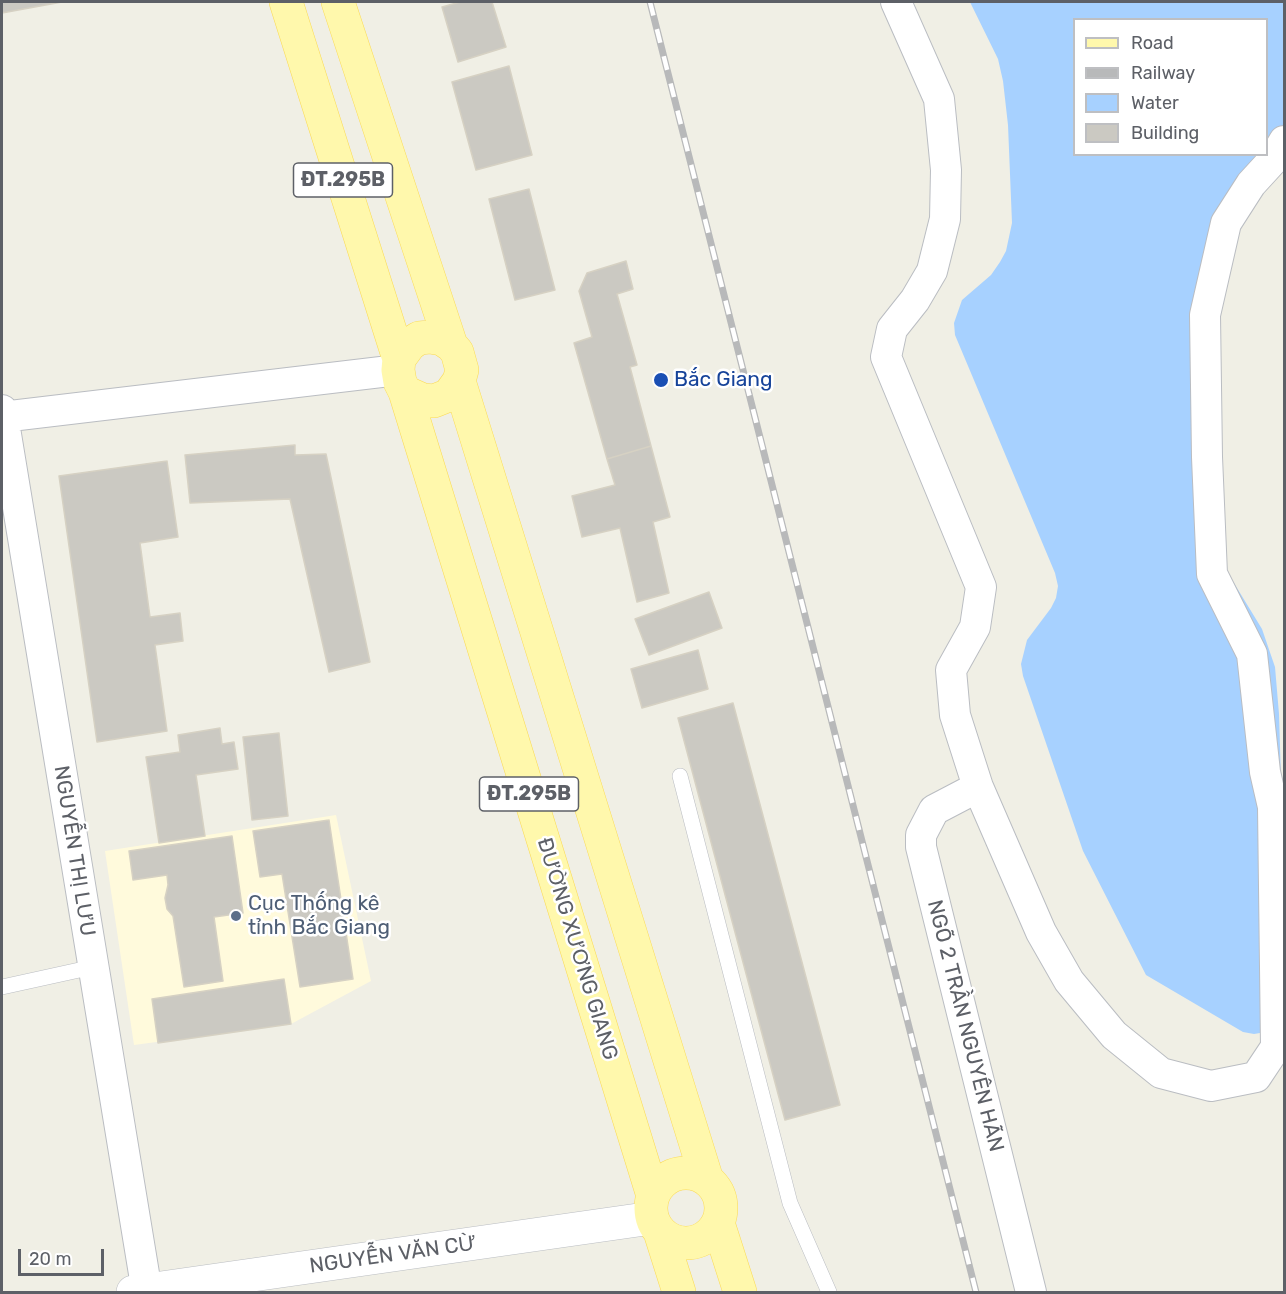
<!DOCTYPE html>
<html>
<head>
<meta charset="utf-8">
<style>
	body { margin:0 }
	#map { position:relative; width:1286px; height:1294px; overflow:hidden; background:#f0efe5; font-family:Rubik,sans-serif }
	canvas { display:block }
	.frame { position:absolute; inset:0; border:3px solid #5d6067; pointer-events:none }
	.legend { position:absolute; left:1073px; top:18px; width:195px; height:138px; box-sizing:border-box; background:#fff; border:2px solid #bebfc2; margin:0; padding:8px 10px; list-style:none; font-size:18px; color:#5d6067 }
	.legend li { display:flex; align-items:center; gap:12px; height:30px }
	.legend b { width:30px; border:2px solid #bebfc2 }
	.scale { position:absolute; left:18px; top:1249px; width:86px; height:27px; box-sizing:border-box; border:3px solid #5d6067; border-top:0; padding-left:8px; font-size:18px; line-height:21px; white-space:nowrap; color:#5d6067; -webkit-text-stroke:4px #fff; paint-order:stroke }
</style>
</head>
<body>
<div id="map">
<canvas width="1286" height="1294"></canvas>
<div class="frame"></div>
<ul class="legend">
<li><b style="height:8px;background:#fff8ac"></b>Road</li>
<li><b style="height:8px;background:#b8b9ba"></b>Railway</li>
<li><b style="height:16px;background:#a7d1ff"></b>Water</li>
<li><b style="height:16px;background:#cbc9c2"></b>Building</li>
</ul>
<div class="scale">20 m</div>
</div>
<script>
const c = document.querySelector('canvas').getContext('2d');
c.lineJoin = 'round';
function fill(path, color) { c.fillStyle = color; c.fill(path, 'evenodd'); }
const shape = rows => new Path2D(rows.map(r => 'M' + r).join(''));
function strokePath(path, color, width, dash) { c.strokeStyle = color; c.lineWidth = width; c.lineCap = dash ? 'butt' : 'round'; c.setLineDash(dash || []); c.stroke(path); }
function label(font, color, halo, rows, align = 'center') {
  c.font = font + ' Rubik,sans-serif'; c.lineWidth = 5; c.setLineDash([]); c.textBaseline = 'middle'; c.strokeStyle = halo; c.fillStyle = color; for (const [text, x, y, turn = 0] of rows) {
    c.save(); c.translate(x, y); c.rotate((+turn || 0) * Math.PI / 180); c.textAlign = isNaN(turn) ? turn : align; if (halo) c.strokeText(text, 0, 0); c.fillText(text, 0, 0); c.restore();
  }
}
fill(shape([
	[336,815,371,981,291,1024,134,1045,105,851]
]), '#fffadc');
fill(shape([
	[970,2,1284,2,1284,130,1267,149,1266,20,1074,20,1074,154,1261,155,1223,226,1216,504,1226,570,1262,629,1275,667,1279,714,1284,878,1266,1032,1254,1034,1243,1032,1146,975,1083,851,1023,676,1021,664,1027,640,1051,608,1056,598,1058,586,1055,573,955,335,954,323,962,300,991,275,1000,262,1006,251,1012,223,1008,125,1003,81,998,59]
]), '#a7d1ff');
const building = shape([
	[2,2,62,2,2,13,2,2],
	[460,2,492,2,506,47,458,62,442,7,460,2],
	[509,66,532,155,476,170,452,82,509,66],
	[529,189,555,290,515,300,489,199,529,189],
	[626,261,633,289,617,294,637,365,630,367,651,446,607,459,574,343,592,337,579,291,587,273,626,261],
	[295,445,295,455,326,454,370,662,329,672,290,499,190,503,185,455,295,445],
	[651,446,670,517,653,522,669,593,637,602,620,528,582,537,572,496,615,485,607,459,651,446],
	[167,461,178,537,140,543,150,617,180,613,183,641,155,645,167,731,97,742,59,476,167,461],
	[709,592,722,628,649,655,635,619,709,592],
	[698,650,708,689,642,708,631,669,698,650],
	[733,703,840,1105,785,1120,678,718,733,703],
	[220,728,222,744,234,742,238,769,196,775,205,836,159,843,146,757,180,752,178,735,220,728],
	[279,733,288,816,252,820,243,737,279,733],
	[329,820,353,979,300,987,282,874,260,877,253,831,329,820],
	[232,836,243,913,214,917,223,981,184,987,173,916,167,909,165,898,168,885,167,875,133,880,129,851,232,836],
	[284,979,291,1024,158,1043,152,999,284,979]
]);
fill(building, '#cbc9c2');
strokePath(building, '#d6d1c3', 1.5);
const service = shape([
	[680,776,790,1203,829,1292],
	[2,987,93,967]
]);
const minor = shape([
	[896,2,939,99,946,170,945,219,932,271,915,300,892,329,886,357,981,587,975,627,951,670,955,715,978,787,1041,932,1069,981,1114,1035,1161,1073,1211,1086,1256,1077,1276,1047,1273,807,1265,772,1252,654,1212,574,1207,457,1205,315,1226,223,1251,184,1273,160,1284,141],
	[2,410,147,1292],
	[2,417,398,370],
	[978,787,934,810,921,835,921,847,1031,1292]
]);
const tertiary = shape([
	[133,1292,652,1218]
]);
const primary = shape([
	[286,2,399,359],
	[338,2,451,345],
	[459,381,707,1180],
	[405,392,423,400,434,401,449,395,459,381,462,370,457,352,451,345,442,339,430,337,419,338,410,344,399,359,398,370,400,382,405,392,653,1196],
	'651 1208a35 35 0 1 1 70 0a35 35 0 1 1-70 0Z',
	[718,1223,740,1292],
	[660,1232,679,1292]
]);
strokePath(service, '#babdc2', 16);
strokePath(minor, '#babdc2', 32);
strokePath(tertiary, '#babdc2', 34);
strokePath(primary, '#fbda54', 34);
strokePath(service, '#fff', 15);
strokePath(minor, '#fff', 30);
strokePath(tertiary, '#fff', 33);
strokePath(primary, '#fff8ac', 33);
const rail = shape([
	[650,2,976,1292]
]);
strokePath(rail, '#b8b9ba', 7);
strokePath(rail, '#fff', 4.5, [14]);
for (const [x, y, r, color] of [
	[661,380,8,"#1a4fb4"],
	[236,916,6,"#5c6f8a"]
]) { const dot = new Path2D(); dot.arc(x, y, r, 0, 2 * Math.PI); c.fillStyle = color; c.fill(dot); strokePath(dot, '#fff', 2); }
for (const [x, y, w] of [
	[343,180,99],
	[529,794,99]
]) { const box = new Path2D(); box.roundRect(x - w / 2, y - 17, w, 34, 4.5); c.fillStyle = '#fff'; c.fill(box); strokePath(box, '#5d6067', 1.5); }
label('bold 20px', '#5d6067', null, [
	["ĐT.295B",343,180],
	["ĐT.295B",529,794]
]);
label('21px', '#164399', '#fff', [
	["Bắc Giang",674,380]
], 'left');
label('21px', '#5d6067', '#fff', [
	["NGUYỄN THỊ LƯU",74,851,81],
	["ĐƯỜNG XƯƠNG GIANG",577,949,73],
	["NGÕ 2 TRẦN NGUYÊN HÃN",965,1026,76],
	["NGUYỄN VĂN CỪ",393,1255,-8]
]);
label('21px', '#4e5e75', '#fff', [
	["Cục Thống kê",248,904],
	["tỉnh Bắc Giang",248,928]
], 'left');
</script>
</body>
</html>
